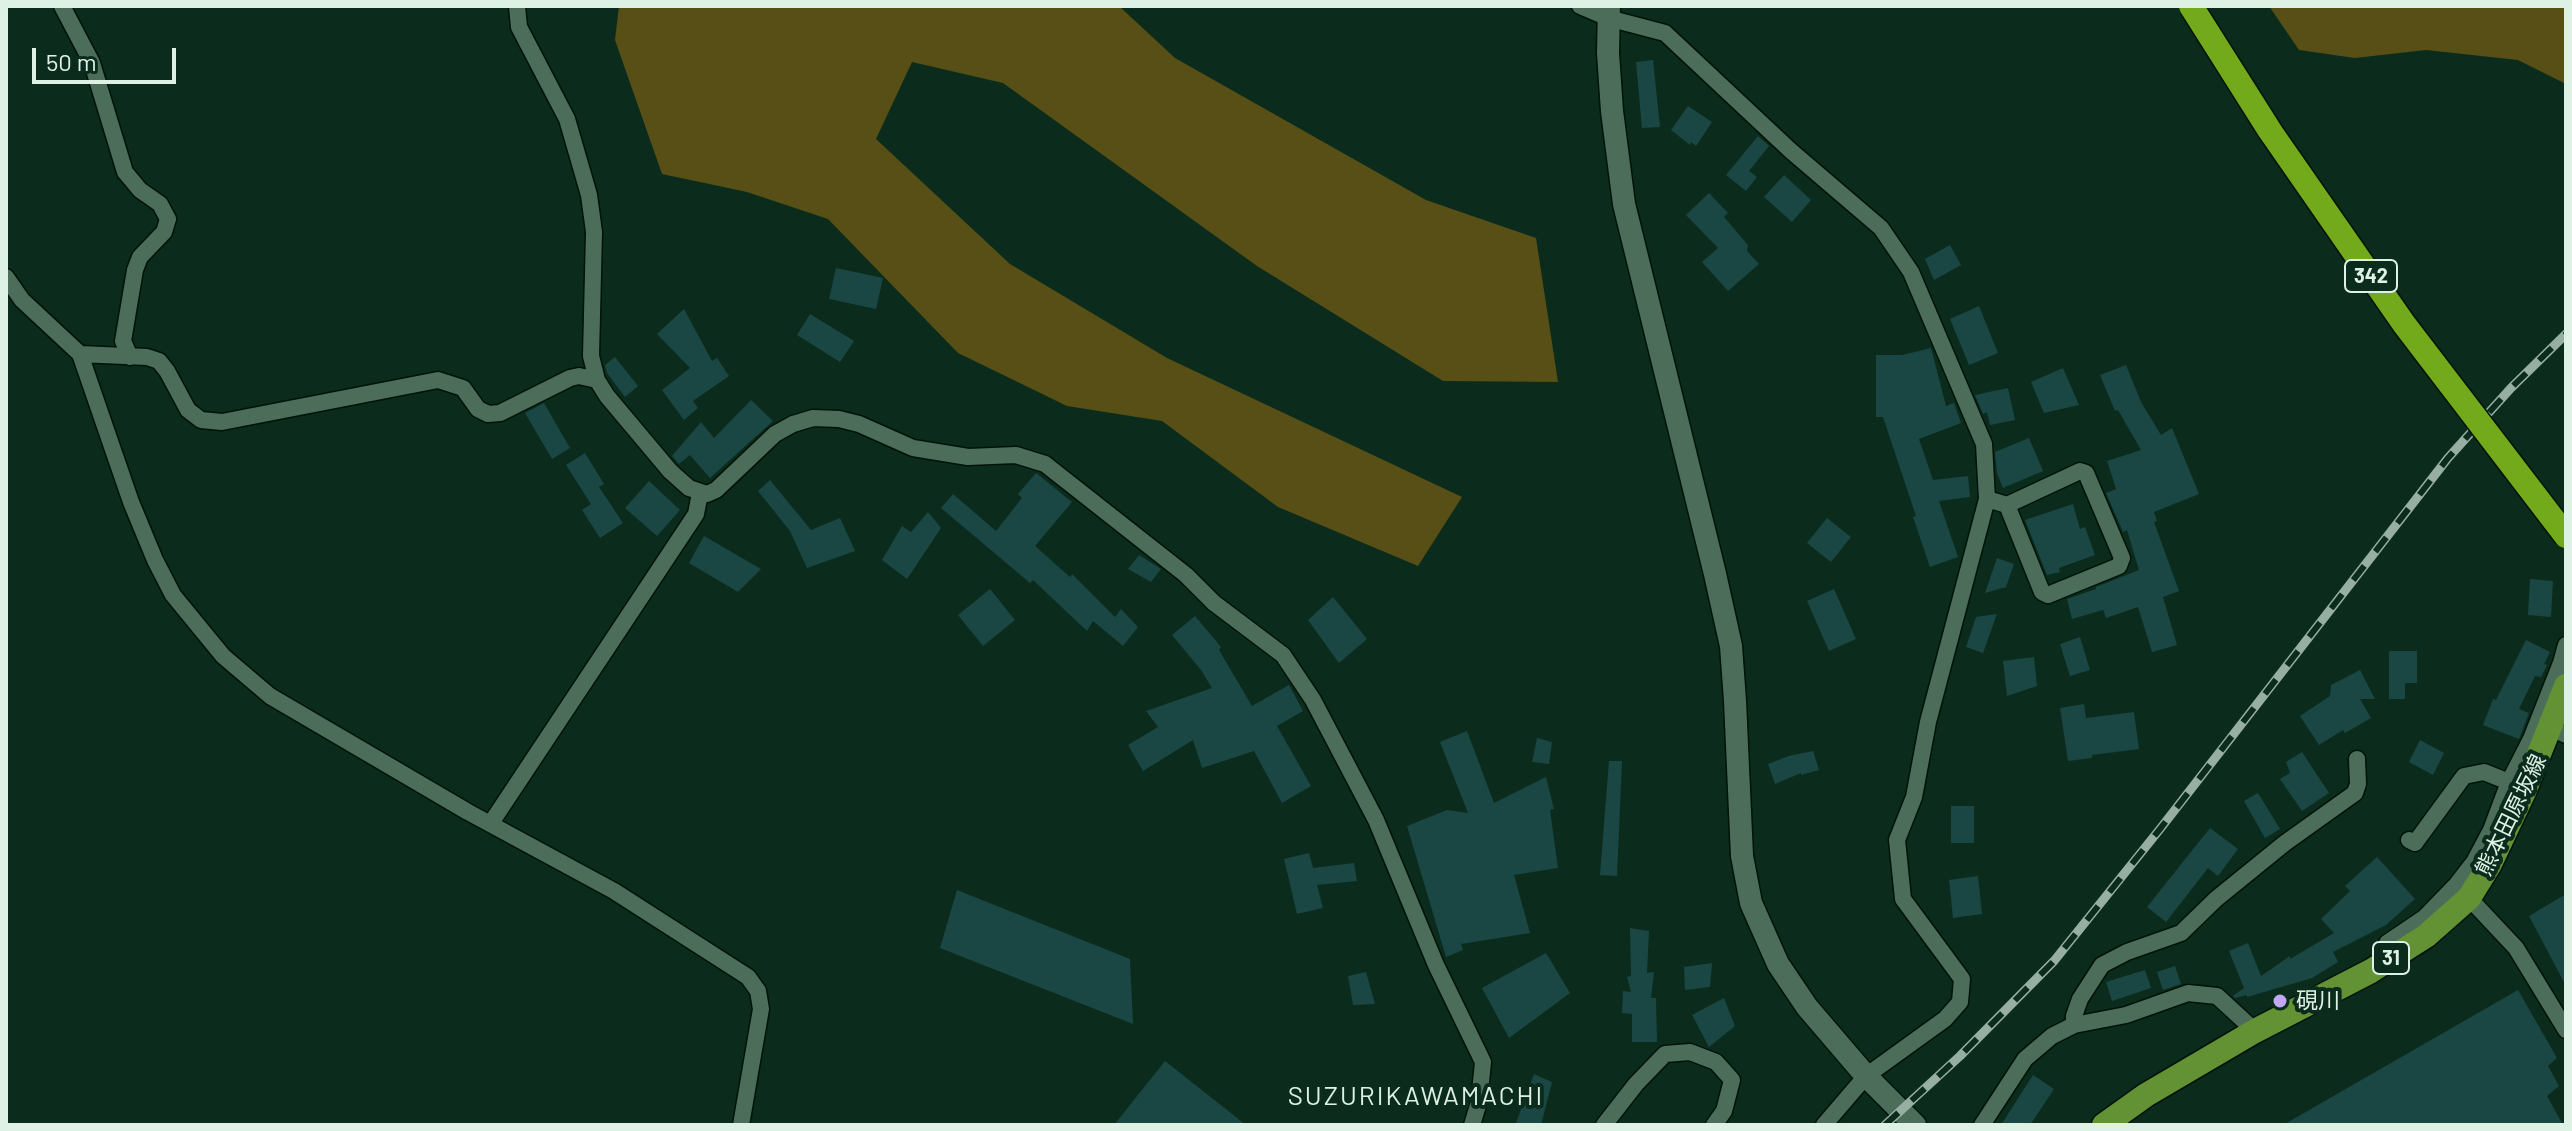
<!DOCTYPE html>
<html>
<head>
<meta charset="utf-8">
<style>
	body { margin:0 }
	#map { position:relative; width:2572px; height:1131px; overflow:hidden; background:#0b2c1c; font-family:Barlow,sans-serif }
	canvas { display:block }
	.frame { position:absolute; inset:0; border:8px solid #def1e5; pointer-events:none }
	.scale { position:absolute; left:32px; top:48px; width:144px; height:36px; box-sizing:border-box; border:4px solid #def1e5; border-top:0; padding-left:10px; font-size:24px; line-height:28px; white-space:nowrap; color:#def1e5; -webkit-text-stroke:6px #0b2c1c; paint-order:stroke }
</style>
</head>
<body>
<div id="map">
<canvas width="2572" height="1131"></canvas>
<div class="frame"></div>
<div class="scale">50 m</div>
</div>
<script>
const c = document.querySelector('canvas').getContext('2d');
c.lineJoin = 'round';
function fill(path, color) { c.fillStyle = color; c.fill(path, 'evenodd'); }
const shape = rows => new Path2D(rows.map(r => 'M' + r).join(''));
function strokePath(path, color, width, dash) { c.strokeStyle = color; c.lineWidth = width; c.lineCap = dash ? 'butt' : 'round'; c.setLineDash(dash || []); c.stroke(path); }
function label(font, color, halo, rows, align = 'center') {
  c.font = font + ' Barlow,"Noto Sans JP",sans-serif'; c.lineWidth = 8; c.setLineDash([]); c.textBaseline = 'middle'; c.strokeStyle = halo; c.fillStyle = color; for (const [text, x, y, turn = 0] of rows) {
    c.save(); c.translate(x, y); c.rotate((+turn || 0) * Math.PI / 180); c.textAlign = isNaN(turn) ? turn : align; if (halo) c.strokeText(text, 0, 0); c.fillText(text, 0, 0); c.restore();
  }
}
fill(shape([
	[619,6,1119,6,1175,58,1426,200,1536,238,1558,382,1443,381,1257,266,1003,83,912,62,876,139,1010,264,1167,358,1462,497,1418,566,1278,507,1162,421,1067,406,958,353,828,219,747,192,662,174,615,40],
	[2269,6,2566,6,2566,84,2518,60,2426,50,2355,58,2299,50]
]), '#574f16');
fill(shape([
	[1653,60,1660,127,1642,128,1636,62],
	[1688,106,1712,122,1696,146,1691,142,1690,145,1671,130],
	[1758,136,1769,146,1749,171,1757,177,1746,191,1726,175],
	[1784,175,1811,200,1792,222,1764,197],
	[1709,193,1728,213,1724,217,1748,245,1747,251,1759,264,1728,291,1702,262,1718,248,1686,215],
	[1950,245,1961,265,1934,280,1925,259],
	[836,268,883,278,876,309,829,299],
	[1979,306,1998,353,1969,365,1950,319],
	[684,309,712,361,717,358,729,376,693,401,698,408,684,420,662,390,690,368,657,334],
	[810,314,854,341,840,362,797,335],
	[1931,348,1946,406,1954,403,1961,423,1919,439,1933,480,1968,476,1970,497,1939,501,1958,557,1930,567,1913,517,1916,516,1883,417,1876,417,1876,355,1902,355],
	[615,357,638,386,625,397,607,373,605,365],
	[2126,365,2141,402,2161,435,2172,428,2199,494,2154,512,2157,521,2154,522,2179,591,2163,597,2177,645,2152,652,2138,607,2106,618,2103,610,2072,619,2067,599,2096,589,2096,587,2139,570,2127,530,2123,532,2106,493,2116,489,2107,461,2141,450,2118,410,2115,411,2100,375],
	[2063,368,2079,405,2044,413,2031,382],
	[2008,388,2015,420,1990,425,1987,412,1983,414,1975,395],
	[751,400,773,421,710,478,690,455,679,464,672,456,701,422,714,438],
	[544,403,570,448,552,459,525,413],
	[2029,438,2043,471,2003,488,1997,473,1995,452],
	[585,453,604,484,599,487,623,523,600,538,582,510,591,504,566,465],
	[1036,473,1072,502,1035,546,1070,577,1072,574,1115,617,1121,609,1138,627,1123,646,1093,621,1087,631,1033,580,1030,583,941,508,953,494,996,531,1022,498,1018,494],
	[770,480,811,530,840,518,855,551,807,568,790,531,758,491],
	[649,481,680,510,657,536,625,508],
	[2073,504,2080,529,2085,527,2095,555,2059,568,2060,572,2047,575,2025,520],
	[928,512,941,528,907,579,882,560,902,526,911,532],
	[1827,518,1851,537,1831,562,1807,543],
	[704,536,761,569,738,592,689,563],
	[1139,555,1161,569,1151,582,1128,569],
	[1997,558,2014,564,2006,587,1985,593],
	[2530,579,2553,581,2551,617,2528,615],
	[990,589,1015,620,983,646,958,615],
	[1834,589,1856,639,1829,651,1807,601],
	[1333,597,1367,639,1339,663,1308,620],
	[1997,614,1983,653,1966,647,1976,617],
	[1195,616,1221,647,1219,650,1252,706,1289,685,1303,711,1277,726,1311,786,1282,803,1254,751,1202,768,1193,740,1143,771,1128,745,1158,727,1146,711,1212,688,1201,670,1172,635],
	[2080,637,2090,670,2070,676,2060,644],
	[2526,640,2550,652,2544,664,2547,665,2541,677,2535,676,2519,709,2529,713,2519,739,2483,725,2493,699,2496,700],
	[2389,651,2417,651,2417,683,2405,683,2405,699,2389,699],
	[2034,657,2037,686,2007,696,2003,661],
	[2360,670,2375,699,2360,699,2371,718,2345,733,2343,730,2319,745,2300,716,2330,696,2331,685],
	[2084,704,2086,718,2134,712,2139,749,2092,755,2092,758,2068,761,2060,708],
	[1467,731,1494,803,1546,777,1554,809,1550,810,1558,868,1514,875,1530,933,1461,944,1463,950,1446,957,1407,826,1447,810,1468,813,1440,742],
	[1537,738,1552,742,1549,764,1532,762],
	[2420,740,2444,753,2433,775,2409,762],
	[1813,751,1819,770,1801,775,1801,773,1775,784,1768,764,1789,756],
	[2302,752,2329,793,2302,811,2280,779,2290,773,2286,762],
	[1609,761,1622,761,1617,876,1600,875],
	[2258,793,2280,829,2265,838,2244,801],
	[1951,806,1974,806,1974,843,1951,843],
	[2210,828,2238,849,2218,876,2208,868,2166,922,2147,907],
	[1309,853,1313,868,1354,863,1357,881,1317,885,1323,908,1297,914,1284,859],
	[2377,857,2415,899,2386,925,2333,952,2338,962,2312,978,2247,997,2247,995,2235,998,2233,996,2244,988,2229,951,2248,943,2261,976,2290,956,2290,959,2334,933,2321,919,2350,891,2345,886],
	[1978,876,1982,914,1953,918,1949,880],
	[957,890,1130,959,1133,1024,940,948],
	[2566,894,2566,986,2529,916],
	[1630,928,1649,931,1647,973,1654,972,1651,998,1656,998,1657,1042,1632,1042,1632,1014,1622,1013,1623,991,1631,992,1627,977,1631,976],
	[1546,953,1570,993,1509,1038,1482,988],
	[1712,963,1710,987,1685,990,1684,967],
	[2175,966,2181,984,2163,990,2157,972],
	[2145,970,2151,988,2112,1001,2106,982],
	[1366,972,1375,1004,1353,1005,1348,976],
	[2518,990,2557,1058,2548,1066,2559,1086,2547,1096,2563,1125,2283,1125],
	[1724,998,1735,1026,1709,1047,1692,1015],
	[1165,1061,1246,1125,1114,1125],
	[1534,1074,1552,1082,1541,1125,1516,1123],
	[2033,1075,2054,1089,2030,1125,2001,1125]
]), '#1a4743');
const street = shape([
	[62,6,92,63,125,172,140,190,160,204,168,219,164,232,140,257,135,270,123,341,130,357],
	[517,6,519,27,567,119,589,195,594,232,591,356,597,380,607,396,670,471,689,488,707,494,716,490,775,434,793,424,813,418,839,419,859,424,913,448,968,457,1016,455,1045,464,1186,575,1214,603,1283,655,1313,700,1376,820,1436,965,1483,1062,1479,1102,1472,1125],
	[1580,6,1608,18,1665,33,1791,151,1881,228,1911,272,1984,444,1987,499,1928,722,1914,797,1897,840,1903,899,1962,979,1960,1002,1945,1019,1866,1076,1824,1125],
	[6,277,22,300,80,354,131,502,155,560,173,595,223,656,270,696,468,812,614,891,748,977,758,991,761,1009,741,1125],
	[80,354,147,357,159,361,167,371,188,410,201,420,222,422,438,380,463,388,478,409,488,414,500,413,570,378,579,376,597,380],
	[1987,499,2007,505,2042,592,2048,595,2119,566,2122,558,2086,473,2080,471,2007,505],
	[2550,728,2566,735],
	[2509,782,2531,739,2561,663,2566,645],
	[491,823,696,514,700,493],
	[2469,898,2516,948,2566,1030],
	[2387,943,2424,918,2457,884,2474,862,2491,830,2509,782,2484,772,2464,776,2415,843,2409,840],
	[2074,1025,2074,1016,2080,999,2102,965,2127,952,2181,933,2216,899,2285,843,2355,793,2358,784,2357,759],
	[1604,1125,1636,1084,1665,1054,1690,1052,1716,1062,1732,1080,1724,1111,1714,1125],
	[1982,1125,2025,1059,2052,1036,2074,1025,2126,1015,2188,993,2217,996,2255,1031]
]);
const secondary = shape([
	[1609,6,1608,53,1612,111,1624,204,1715,574,1731,646,1735,701,1742,856,1751,903,1778,964,1807,1007,1866,1076,1915,1125]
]);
const primary = shape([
	[2104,1125,2146,1095,2255,1031,2371,971,2426,936,2469,898,2490,864,2524,792,2566,686]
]);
strokePath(street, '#001308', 19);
strokePath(secondary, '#001308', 25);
strokePath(primary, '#001308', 27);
strokePath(street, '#4c6d5a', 16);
strokePath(secondary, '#4c6d5a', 22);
strokePath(primary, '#639234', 24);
const rail = shape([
	[1885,1125,1960,1056,2054,961,2160,829,2448,458,2511,388,2566,334]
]);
strokePath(rail, '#97afa2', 9);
strokePath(rail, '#0b2c1c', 6, [18]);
const highwayBridge = shape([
	[2191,6,2270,131,2404,324,2566,536]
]);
strokePath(highwayBridge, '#001308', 27, []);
strokePath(highwayBridge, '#72aa1b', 24);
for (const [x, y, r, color] of [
	[2280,1001,8,"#c4a7f1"]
]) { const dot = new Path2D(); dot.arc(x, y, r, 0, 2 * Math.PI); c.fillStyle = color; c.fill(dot); strokePath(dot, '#0b2c1c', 3); }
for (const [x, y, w] of [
	[2371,276,52],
	[2391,958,36]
]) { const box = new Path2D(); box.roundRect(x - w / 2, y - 16, w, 32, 6); c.fillStyle = '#0b2c1c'; c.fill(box); strokePath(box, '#def1e5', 2); }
label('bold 20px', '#def1e5', null, [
	["342",2371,276],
	["31",2391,958]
]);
label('22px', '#def1e5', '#0b2c1c', [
	["熊本田原坂線",2511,815,-64]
]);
label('22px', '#def1e5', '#0b2c1c', [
	["硯川",2296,1001]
], 'left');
c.letterSpacing = '2px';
label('26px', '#def1e5', '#0b2c1c', [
	["SUZURIKAWAMACHI",1416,1096]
]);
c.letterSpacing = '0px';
</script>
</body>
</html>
